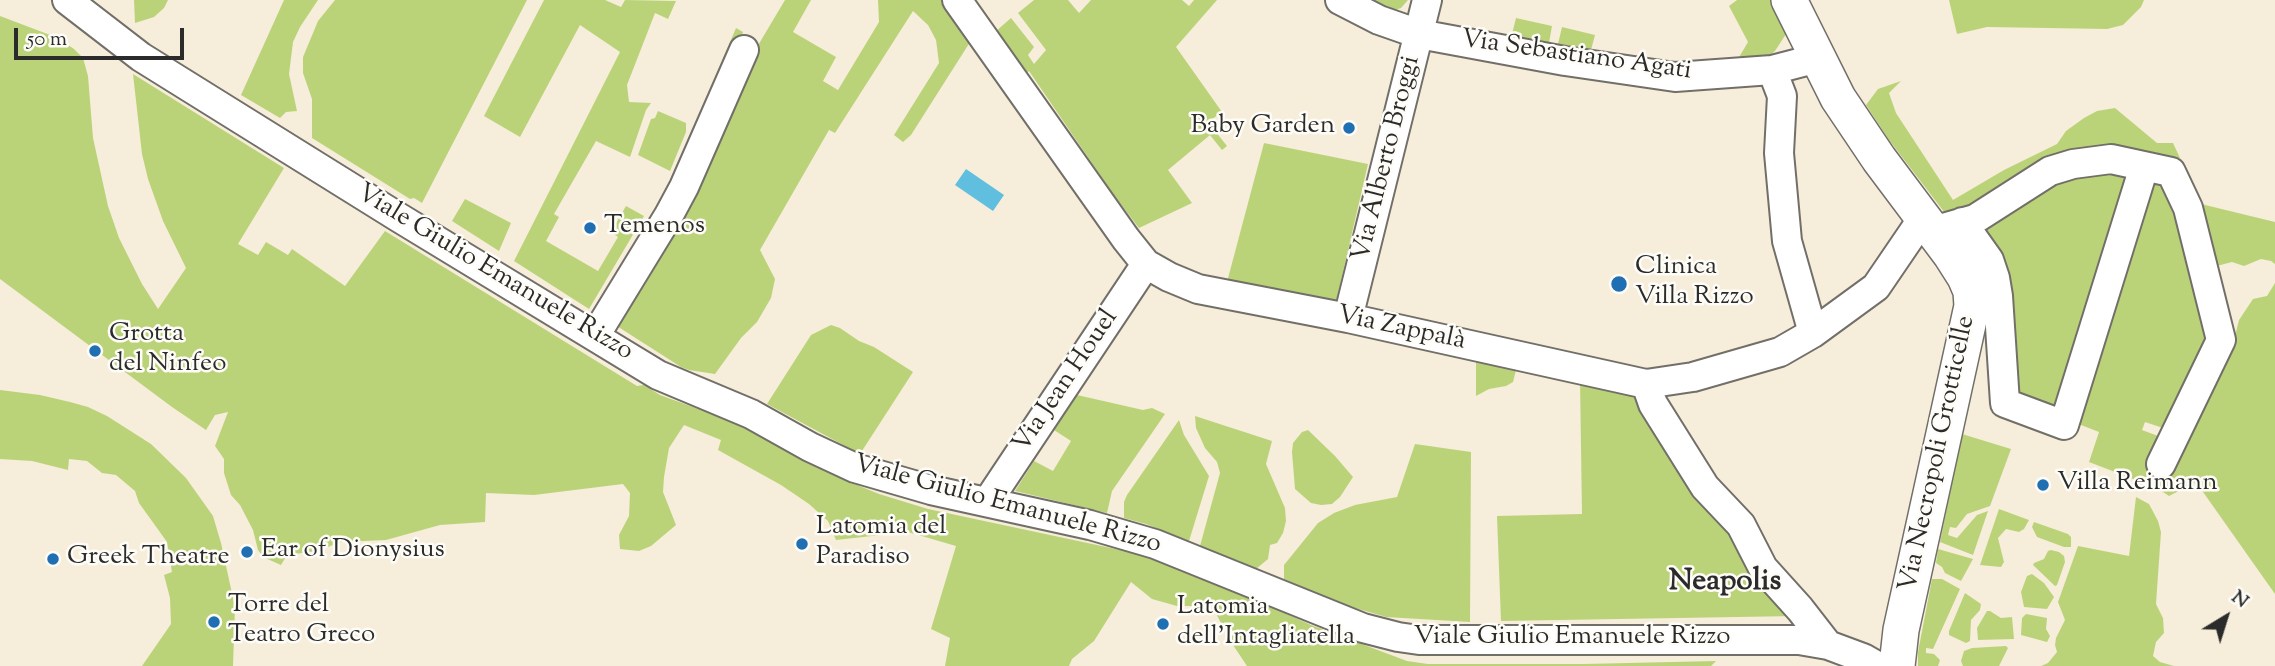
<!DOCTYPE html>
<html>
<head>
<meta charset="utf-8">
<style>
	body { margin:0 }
	#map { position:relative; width:2275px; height:666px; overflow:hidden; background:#f7eddb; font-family:"Sorts Mill Goudy",serif }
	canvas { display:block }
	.north { position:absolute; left:2191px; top:582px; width:70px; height:70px; -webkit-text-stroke:5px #fdfcf7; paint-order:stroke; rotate:38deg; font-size:19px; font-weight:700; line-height:28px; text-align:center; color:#2b2b2b }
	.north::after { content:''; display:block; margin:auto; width:24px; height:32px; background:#2b2b2b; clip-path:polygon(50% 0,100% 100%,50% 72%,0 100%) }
	.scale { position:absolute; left:14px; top:28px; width:170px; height:32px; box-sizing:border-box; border:4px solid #2b2b2b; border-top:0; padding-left:9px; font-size:21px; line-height:24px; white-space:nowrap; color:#2b2b2b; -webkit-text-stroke:5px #fdfcf7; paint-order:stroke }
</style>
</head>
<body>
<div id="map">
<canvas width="2275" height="666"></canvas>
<div class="north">N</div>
<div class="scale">50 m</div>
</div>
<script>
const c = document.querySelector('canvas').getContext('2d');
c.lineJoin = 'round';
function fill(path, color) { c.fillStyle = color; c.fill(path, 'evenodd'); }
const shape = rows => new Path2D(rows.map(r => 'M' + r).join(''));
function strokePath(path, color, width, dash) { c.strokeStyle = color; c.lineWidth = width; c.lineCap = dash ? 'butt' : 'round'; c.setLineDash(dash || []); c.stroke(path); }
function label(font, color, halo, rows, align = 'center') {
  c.font = font + ' "Sorts Mill Goudy",serif'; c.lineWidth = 5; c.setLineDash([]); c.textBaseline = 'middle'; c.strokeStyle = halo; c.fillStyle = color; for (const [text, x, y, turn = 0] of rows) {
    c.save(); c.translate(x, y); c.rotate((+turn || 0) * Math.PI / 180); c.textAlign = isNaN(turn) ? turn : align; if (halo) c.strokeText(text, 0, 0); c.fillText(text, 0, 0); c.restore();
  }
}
fill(shape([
	[134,0,168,0,164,8,154,17,135,23],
	[284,0,318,0,300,27,293,42,289,74,297,111,286,112,280,118,241,95],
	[335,0,527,0,422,203,414,198,410,199,312,138,312,99,303,73,303,57,318,21],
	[544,0,605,0,621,7,625,0,676,1,668,19,655,13,627,85,629,102,651,103,646,110,630,157,596,141,554,214,559,217,546,241,598,271,618,237,611,232,626,206,644,216,589,309,514,261,620,52,580,25,520,137,484,116],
	[785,0,811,0,793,32,836,57,823,81,838,90,879,22,878,0,947,0,972,39,911,135,903,142,894,135,939,63,936,40,928,25,913,11,835,133,829,130,760,250,775,279,771,298,757,322,741,338,715,374,689,370,681,367,609,321,760,42],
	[1034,0,1068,0,1079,13,1091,0,1182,0,1189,6,1194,0,1217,0,1176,47,1222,112,1208,122,1227,146,1222,150,1210,135,1168,170,1192,203,1139,228,1113,194,1029,71,1022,79,995,32,1011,18,1034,47,1028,55,1034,64,1046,50,1018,13],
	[1374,0,1408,0,1401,8,1395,10],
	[1737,0,1770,0,1788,31,1775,51,1767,58,1738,59,1748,42,1729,6],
	[1949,0,2144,0,2141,7,2123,25,2107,29,1987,27,1957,34],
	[0,16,58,38,74,49,83,58,88,76,93,138,108,206,119,238,142,284,158,309,186,268,163,221,148,179,142,154,133,74,284,168,238,244,258,255,266,242,288,255,292,249,345,286,385,231,637,386,644,385,660,395,723,418,764,437,845,480,879,494,928,509,1158,558,1185,568,1311,625,1407,661,1428,664,1584,664,1716,661,1711,666,1247,666,1231,642,1212,606,1177,606,1152,599,1131,582,1094,641,1072,659,1069,666,945,666,950,638,931,629,956,546,908,532,836,540,828,521,809,504,781,485,718,450,721,440,684,425,669,448,664,477,663,492,676,525,651,546,639,551,620,549,619,535,629,516,630,493,623,484,534,495,486,493,485,522,440,525,386,540,341,542,317,551,287,555,281,565,263,557,258,550,253,530,240,505,231,495,224,473,224,459,215,446,228,412,215,415,206,430,172,407,0,279],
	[1516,18,1552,26,1549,43,1511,38],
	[1562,27,1595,35,1591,50,1558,44],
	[736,28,743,32,702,133,701,110],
	[1901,81,1889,93,1896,113,1953,200,2004,170,2057,144,2066,131,2084,118,2097,111,2115,108,2157,143,2173,143,2180,158,2138,158,1987,202,1948,217,1889,140,1866,105,1878,89],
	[658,111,686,123,686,132,670,171,638,155,651,119,655,118],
	[1264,143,1368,164,1336,302,1227,282],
	[2087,168,2129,172,2061,415,2014,398,1975,227,2048,179],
	[2151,177,2171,186,2214,342,2169,430,2145,422,2142,430,2166,439,2149,485,2089,462,2099,432,2076,423],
	[465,199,511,223,499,251,452,221],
	[2197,203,2275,222,2275,264,2271,261,2261,259,2244,266,2232,262,2209,268],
	[2275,283,2275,594,2196,482,2169,496,2157,488,2217,361,2236,332,2239,320,2253,299,2267,296],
	[831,325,840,328,859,341,874,347,913,372,860,454,767,404,811,335],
	[1476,359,1517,366,1513,382,1506,386,1489,389,1476,396],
	[1580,379,1637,398,1796,616,1501,621,1497,516,1582,514],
	[0,390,40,395,70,402,88,407,107,416,151,444,186,478,213,516,221,543,235,607,233,666,142,666,171,624,170,598,164,575,172,572,167,542,139,503,135,491,116,475,102,473,87,461,69,459,68,470,32,461,0,459],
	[1077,395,1143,410,1152,408,1165,414,1112,491,1107,513,1015,491,1034,461,1053,471,1071,441,1054,430],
	[1195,416,1272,441,1266,464,1285,508,1286,521,1283,533,1277,543,1270,545,1268,559,1256,569,1200,546,1220,473,1217,462,1205,448,1196,428],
	[1179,420,1184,435,1209,476,1189,541,1146,524,1124,518,1124,502,1127,495],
	[1308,430,1335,456,1353,477,1340,497,1332,504,1321,505,1311,503,1295,489,1292,452,1293,443,1302,432],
	[1962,434,2011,449,1990,506,1967,514,1956,528,1950,527,1948,535,1957,538,1977,515,1988,511,1973,555,1940,542],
	[1415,444,1471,452,1470,622,1386,617,1338,603,1284,579,1284,565,1318,523,1334,513,1355,505,1397,497],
	[2136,497,2149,504,2158,521,2161,532,2156,604,2163,618,2164,633,2156,642,2153,656,2160,662,2174,666,2210,666,2041,666,2048,663,2057,652,2055,645,2056,638,2065,620,2058,602,2078,546,2129,556],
	[1999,509,2029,520,2024,529,2019,532,2006,529,1998,538,2004,562,2001,567,1980,565],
	[2034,522,2068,534,2071,537,2071,547,2064,547,2037,537,2032,527],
	[1938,549,1973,559,1961,581,1945,573,1942,567,1936,563],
	[2051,550,2059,552,2064,556,2065,562,2057,585,2055,586,2033,565,2034,563,2044,559,2048,551],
	[2032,574,2044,583,2054,597,2047,609,2024,607,2021,592,2027,576],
	[1932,579,1942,579,1960,589,1933,649,1926,648,1926,653,1934,654,1940,660,1938,666,1918,666,1918,652],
	[1965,593,1981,604,1980,610,1971,620,1970,641,1966,643,1949,635,1949,631],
	[1987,611,1990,611,2001,618,2012,617,2014,639,1978,640,1977,628],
	[2026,614,2047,618,2046,629,2050,636,2047,642,2021,635,2022,618],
	[2006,646,2008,648,1999,666,1963,666,1961,661,1964,651,1972,648]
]), '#bbd378');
fill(shape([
	[966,169,1004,195,993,211,955,185]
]), '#60bfde');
const minor = shape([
	[67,0,141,57,398,217,658,375,751,414,810,447,855,468,931,490,1090,525,1155,544,1363,628,1398,637,1419,640,1799,640,1828,645,1863,658,1877,666],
	[957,0,1126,239,1146,264,1169,277,1198,289,1348,318,1646,384,1693,377,1780,352,1813,333,1876,287,1923,218],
	[1340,0,1379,20,1419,34,1565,61,1675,77,1772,70,1818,58],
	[1772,70,1782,96,1779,153,1787,241,1813,333],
	[1962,222,1989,260,1995,278,1998,296,2005,403,2064,425,2144,167],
	[1933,231,1975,219,2050,171,2073,164,2111,159,2171,172,2188,208,2221,340,2161,464],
	[1348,318,1427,0],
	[595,336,669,215,684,187,744,50],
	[1646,384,1653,404,1705,487,1741,525,1763,568,1800,609,1828,645],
	[988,501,1146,264]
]);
const major = shape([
	[1789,0,1838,98,1879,159,1951,255,1965,277,1971,291,1972,306,1901,630,1897,666]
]);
strokePath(minor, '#726f69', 32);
strokePath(major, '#726f69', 38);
strokePath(minor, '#fff', 28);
strokePath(major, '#fff', 35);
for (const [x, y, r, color] of [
	[1349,128,7,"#1f6fb2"],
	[590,228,7,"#1f6fb2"],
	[1619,284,9,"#1f6fb2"],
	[95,351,7,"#1f6fb2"],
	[2043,485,7,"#1f6fb2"],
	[802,544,7,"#1f6fb2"],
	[247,552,7,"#1f6fb2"],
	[53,559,7,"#1f6fb2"],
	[214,622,7,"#1f6fb2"],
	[1163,624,7,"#1f6fb2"]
]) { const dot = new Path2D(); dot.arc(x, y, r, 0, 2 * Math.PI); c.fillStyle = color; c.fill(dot); strokePath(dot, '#fdfcf7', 2.5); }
label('26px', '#2b2b2b', '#fdfcf7', [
	["Via Sebastiano Agati",1576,57,8],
	["Via Alberto Broggi",1388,159,-76],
	["Viale Giulio Emanuele Rizzo",494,274,31],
	["Via Zappalà",1401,330,12],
	["Via Jean Houel",1067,382,-56],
	["Via Necropoli Grotticelle",1939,454,-78],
	["Viale Giulio Emanuele Rizzo",1007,506,15],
	["Viale Giulio Emanuele Rizzo",1572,639]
]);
label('26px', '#2b2b2b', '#fdfcf7', [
	["Baby Garden",1335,128,"right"],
	["Temenos",604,228],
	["Clinica",1635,269],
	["Villa Rizzo",1635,299],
	["Grotta",109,336],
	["del Ninfeo",109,366],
	["Villa Reimann",2057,485],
	["Latomia del",816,529],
	["Paradiso",816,559],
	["Ear of Dionysius",261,552],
	["Greek Theatre",67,559],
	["Torre del",228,607],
	["Teatro Greco",228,637],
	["Latomia",1177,609],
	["dell'Intagliatella",1177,639]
], 'left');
label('bold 30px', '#2b2b2b', '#fdfcf7', [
	["Neapolis",1725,584]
]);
</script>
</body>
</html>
